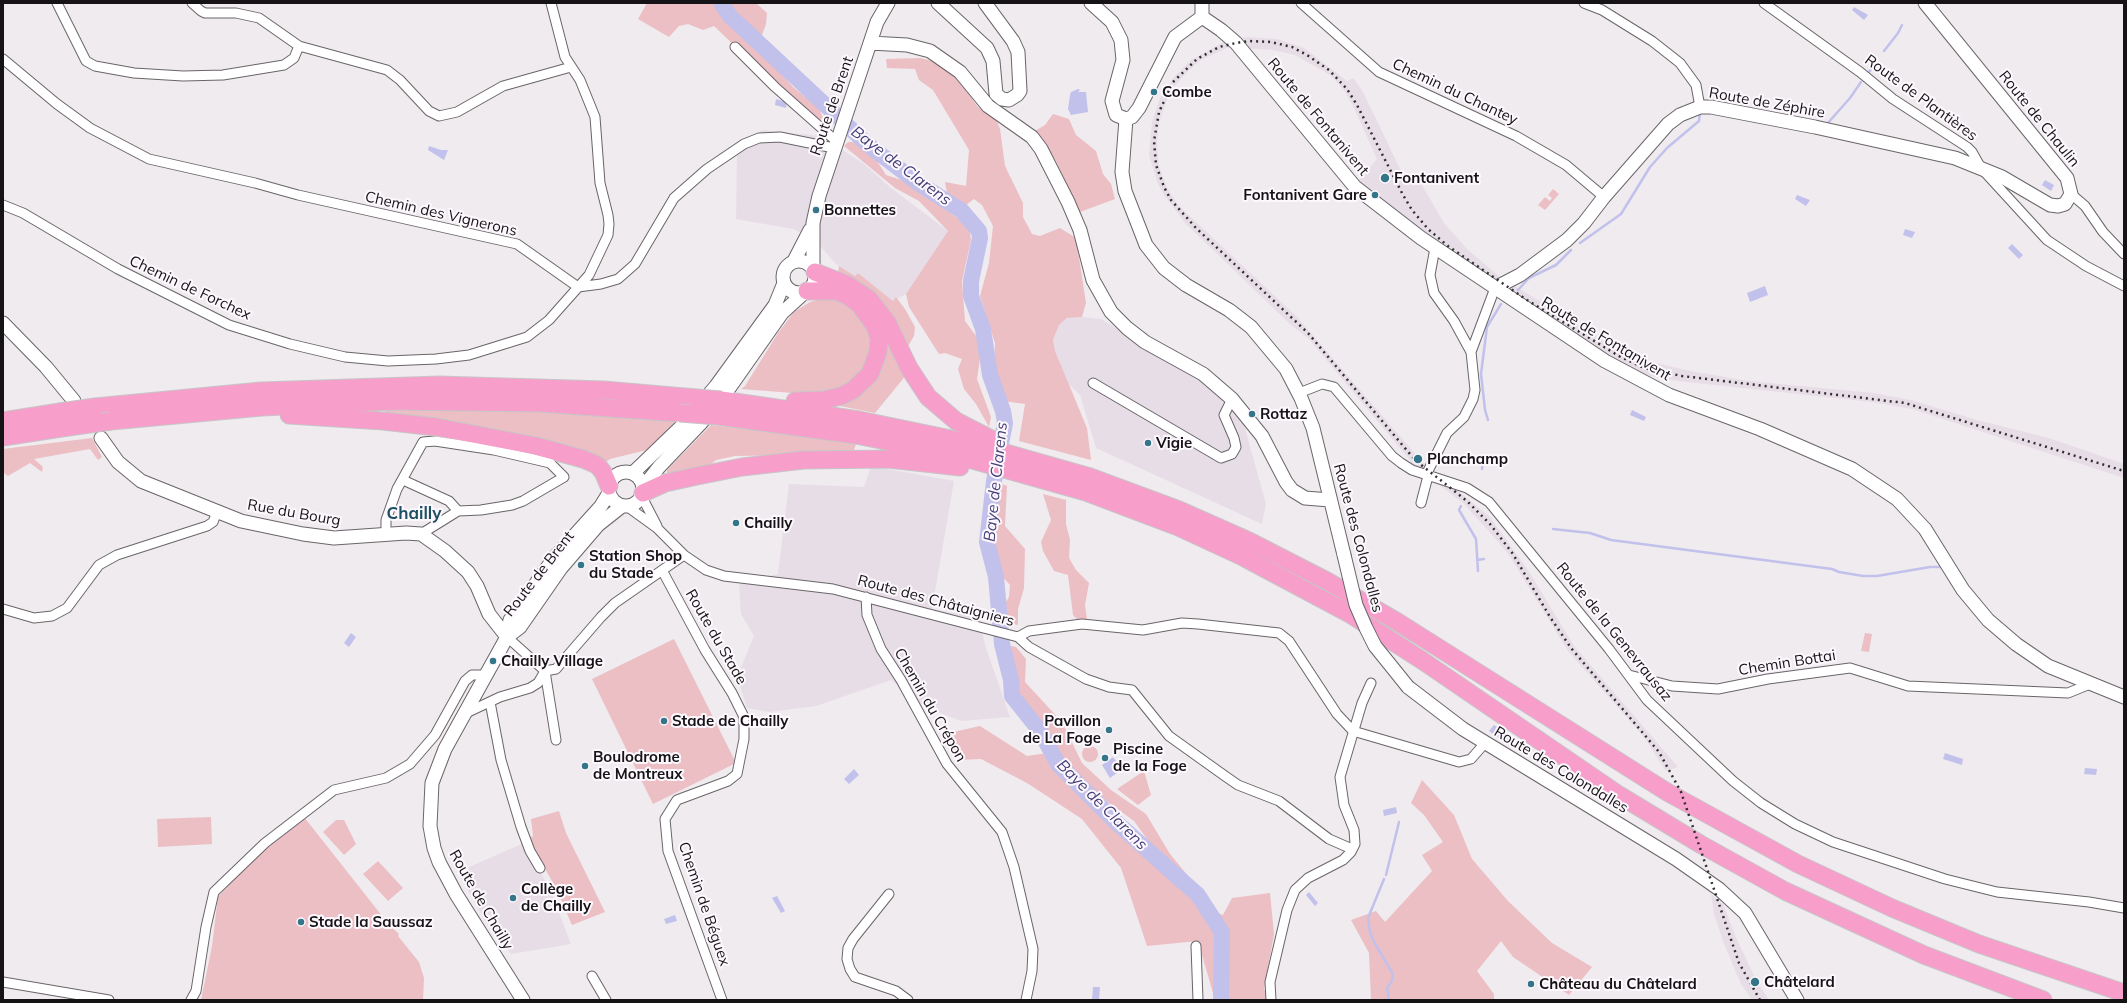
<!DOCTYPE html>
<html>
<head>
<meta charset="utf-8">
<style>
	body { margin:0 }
	#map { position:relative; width:2127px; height:1003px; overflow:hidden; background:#f0ebef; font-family:Mulish,sans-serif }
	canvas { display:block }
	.frame { position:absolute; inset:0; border:4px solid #151315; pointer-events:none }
</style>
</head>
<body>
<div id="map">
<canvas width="2127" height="1003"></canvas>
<div class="frame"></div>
</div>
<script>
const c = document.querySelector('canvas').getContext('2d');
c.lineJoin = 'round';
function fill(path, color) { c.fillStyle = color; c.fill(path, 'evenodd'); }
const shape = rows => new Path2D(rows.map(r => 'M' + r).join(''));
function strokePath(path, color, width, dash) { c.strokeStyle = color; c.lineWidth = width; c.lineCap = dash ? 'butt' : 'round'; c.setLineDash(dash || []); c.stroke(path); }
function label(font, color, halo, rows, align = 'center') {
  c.font = font + ' Mulish,sans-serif'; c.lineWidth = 4; c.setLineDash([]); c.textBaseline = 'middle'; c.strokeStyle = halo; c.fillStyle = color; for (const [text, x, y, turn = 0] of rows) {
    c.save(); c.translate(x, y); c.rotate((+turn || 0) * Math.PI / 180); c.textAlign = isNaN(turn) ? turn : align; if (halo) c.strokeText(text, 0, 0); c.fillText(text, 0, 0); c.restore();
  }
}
fill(shape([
	[1248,37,1277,39,1304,48,1347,81,1353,78,1362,90,1404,177,1415,173,1444,223,1468,250,1500,277,1602,339,1644,360,1690,371,1749,381,1873,393,1911,400,1977,420,2049,438,2124,464,2124,478,1912,409,1872,402,1669,380,1642,374,1608,357,1440,247,1357,182,1377,159,1354,108,1344,90,1330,75,1295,55,1273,50,1229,47,1201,60,1186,73,1174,87,1166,102,1159,123,1157,144,1159,166,1167,188,1178,205,1297,317,1423,463,1489,516,1528,570,1574,646,1678,767,1666,771,1644,737,1568,651,1509,555,1494,537,1464,504,1414,465,1309,339,1291,325,1185,223,1164,195,1158,184,1149,155,1152,122,1160,98,1174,77,1191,60,1224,42],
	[762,130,821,136,864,164,891,188,948,231,906,294,893,301,858,273,855,276,836,264,814,239,793,229,736,219,737,156,746,144],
	[1082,317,1101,319,1141,343,1236,396,1266,504,1262,524,1096,448,1080,395,1068,383,1055,351,1053,340,1059,325,1067,318],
	[871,466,954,481,932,609,979,617,985,645,1010,717,961,721,925,707,891,680,816,706,769,712,747,708,737,677,754,636,741,614,739,582,778,574,789,484,864,487],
	[526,842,552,895,571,944,511,954,486,923,458,872],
	[1711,894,1723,904,1735,935,1755,978,1769,1000,1752,1000,1741,984,1724,944,1714,914]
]), '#e7dde7');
fill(shape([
	[647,3,756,3,767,13,766,24,762,35,762,52,793,87,819,108,823,118,815,123,714,26,703,30,688,24,679,26,669,37,638,19],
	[920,58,937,62,953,72,978,107,995,117,1000,129,1005,166,1023,203,1023,217,1032,234,1040,236,1060,228,1076,238,1086,303,1082,317,1067,318,1059,325,1053,340,1055,351,1087,428,1091,460,1019,441,1025,404,1003,401,994,362,995,343,980,296,989,263,993,226,982,205,974,199,965,206,947,193,945,182,966,186,969,150,933,90,919,80,915,69,887,68,886,59],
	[1053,114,1069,119,1076,135,1096,151,1103,174,1111,184,1115,199,1080,212,1056,161,1035,131,1045,125],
	[848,142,857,142,875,158,886,175,914,184,931,195,940,205,956,217,963,218,970,233,971,240,962,281,965,321,982,344,977,379,991,417,989,427,976,404,964,389,958,369,962,359,945,353,939,354,909,307,906,294,948,231,919,201,895,188,844,146],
	[1553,189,1559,194,1545,210,1538,205,1545,197,1550,201,1552,198,1548,195],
	[839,266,855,276,858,273,893,301,896,297,905,309,915,327,914,336,907,348,838,273],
	[824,298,846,300,872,335,870,362,844,389,806,394,741,389,745,386,778,333,794,312,810,302],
	[882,332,907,374,875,413,830,404,859,393],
	[385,410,526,410,676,421,651,449,610,459,604,464,385,417],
	[711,425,774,432,856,444,853,454,735,456,716,460,703,471,667,479,667,470],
	[92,438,102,457,98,460,90,449,34,459,43,467,42,472,30,463,8,476,3,472,3,449],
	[994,481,1007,486,1005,526,1025,549,1024,588,1018,609,1018,625,1010,623,1004,619,1002,608,1009,597,1010,585,999,573,987,542],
	[1043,494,1066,500,1066,524,1070,540,1069,558,1076,570,1089,583,1085,605,1087,619,1082,624,1073,615,1068,575,1054,571,1043,551,1041,542,1051,520],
	[1865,633,1872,634,1869,652,1861,651],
	[674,639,736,763,653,804,592,679],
	[1002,644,1016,647,1026,659,1025,682,1062,722,1082,763,1111,790,1146,814,1170,854,1193,882,1160,857,1134,821,1101,797,1109,810,1147,857,1199,906,1223,915,1232,898,1270,893,1274,934,1264,989,1269,1000,1215,1000,1198,941,1147,946,1121,868,1082,819,1027,783,981,759,957,760,940,735,980,726,1027,756,1048,753,1062,762,1059,750,1040,731,1012,696,1011,680],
	'1082 754a8 8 0 1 1 16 0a8 8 0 1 1-16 0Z',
	[1144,771,1151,795,1138,805,1117,789],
	[1422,780,1454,815,1472,859,1508,901,1552,943,1592,967,1569,995,1513,957,1501,941,1477,971,1494,994,1494,1000,1371,1000,1369,953,1351,920,1376,911,1385,922,1432,871,1422,855,1443,842,1424,815,1411,803],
	[559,811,566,833,605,912,572,925,557,890,534,849,531,837,533,836,531,819],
	[211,817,212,844,158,847,157,819],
	[304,817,390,926,399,934,398,936,419,962,424,978,423,1000,201,1000,212,946,218,897,262,850],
	[336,820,344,820,356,844,344,855,323,832],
	[378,861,403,888,388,901,363,874]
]), '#ebbfc4');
fill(shape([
	[1854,7,1868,15,1864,20,1852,10],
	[1078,89,1080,90,1078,92,1086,92,1088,112,1071,115,1068,109,1070,95,1071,92],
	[776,99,787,102,786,108,775,105],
	[429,146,441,150,448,150,444,160,428,150],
	[2045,180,2054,185,2051,191,2042,185],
	[1797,195,1810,200,1806,206,1795,199],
	[1905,229,1915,232,1912,238,1903,235],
	[2012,244,2023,255,2019,259,2008,248],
	[1765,286,1768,295,1750,302,1747,293],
	[1632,410,1646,417,1644,421,1630,415],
	[351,633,356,637,349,647,344,643],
	[1494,725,1521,743,1516,750,1489,731],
	[1945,753,1963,759,1962,765,1943,759],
	[1113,757,1122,769,1110,778,1102,765],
	[2085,768,2097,769,2096,775,2084,774],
	[854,769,859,775,849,784,844,779],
	[1396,807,1397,813,1384,816,1383,810],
	[1309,892,1318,903,1315,906,1306,895],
	[777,896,785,911,781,913,772,898],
	[675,915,677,921,666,924,664,919],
	[1093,987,1100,987,1099,1000,1092,1000]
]), '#c1c1ec');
strokePath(shape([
	[1884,51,1898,33,1902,25],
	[1869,72,1874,65],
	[1827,124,1850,98,1861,82],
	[1580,243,1621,214,1650,167,1667,148,1699,121,1700,113],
	[1518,290,1529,278,1556,265,1571,250],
	[1488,420,1485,410,1481,374,1487,327,1501,304],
	[1482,469,1483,458],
	[1461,506,1459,510,1476,539,1478,571],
	[1553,529,1590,533,1611,540,1832,569,1839,572,1863,576,1877,576,1930,567,1941,567],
	[1477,560,1484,559],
	[1386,875,1399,822],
	[1384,879,1368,918,1370,932,1374,942,1393,974,1392,981,1387,988,1389,1000]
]), '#c1c1ec', 2.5);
strokePath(shape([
	[721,3,730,16,867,144,918,183,962,211,979,231,980,238,971,281,971,296,983,329,990,375,1003,411,1005,423,994,481,987,542,996,577,1002,644,1011,680,1012,696,1040,731,1058,764,1117,823,1198,895,1207,909,1222,932,1221,1000]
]), '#c1c1ec', 16);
const street = shape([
	[57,3,86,61,95,66,134,73,183,76,223,75,284,65,294,58,299,46,259,18,236,13,205,13,201,11,192,3],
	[1301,3,1379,72,1516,136,1566,165,1604,197],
	[1584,3,1602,10,1652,41,1680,63,1696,85,1700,107],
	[1764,3,1860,72,1893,99,1967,147,1972,152,1981,168,2047,240,2086,266,2124,286],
	[299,46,387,70,400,80,429,111,439,116,457,112,503,86,571,67],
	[735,47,775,87,836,141],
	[3,59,57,104,90,128,149,159,255,183,298,195,517,244,578,287,601,284,618,279,635,264,674,198,707,169,744,144,759,138,780,137,834,148],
	[2071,194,2085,206,2103,232,2124,254],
	[3,205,23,213,118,269,229,325,290,344,345,357,388,361,436,359,469,355,527,337,549,320,589,275,608,235,609,224,608,215,600,183,595,117,580,80,565,57,551,3],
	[1435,248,1430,275,1434,293,1454,321,1471,352],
	[1093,383,1221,458,1232,454,1236,447,1234,438,1224,415,1232,399],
	[1299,393,1322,384,1334,387,1392,456,1401,463,1412,470,1467,488,1489,502,1609,649,1647,700,1733,781,1761,803,1795,824,1833,842,1945,879,1997,892,2089,902,2124,908],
	[1426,475,1447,433,1464,417,1473,399,1475,390,1471,352,1495,288],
	[403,480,449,501,458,511],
	[642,497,657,526],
	[1421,503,1428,476],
	[628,507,657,528,684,555,706,570,724,576,833,589,1018,637,1029,631,1082,624,1143,630,1182,623,1198,624,1279,633,1289,641,1337,714,1353,731,1459,762,1471,759,1485,743],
	[386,535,386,520,397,489,423,442,435,441,494,450,550,463,564,477,523,501,512,505,481,510,458,511,421,534],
	[663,572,705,650,732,693,744,717,744,739,737,774,728,781,677,800,665,819,668,851,722,1000],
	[866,597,867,615,881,649,901,680,947,764,1002,832,1014,867,1033,949,1032,971,1026,1000],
	[3,609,34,618,52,616,67,608,99,565,117,555,207,526,213,522,217,512],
	[507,637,545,671,556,740],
	[1018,637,1029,647,1086,679,1109,687,1132,690,1169,736,1225,776,1238,785,1279,801,1329,839,1352,849],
	[545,671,556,669,601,617,615,603,684,555],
	[1629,675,1672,686,1718,689,1768,679,1850,668,1908,686,2068,693,2090,684],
	[490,702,501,760,521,827,530,851,540,868],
	[464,714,500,697,530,688,538,683,545,671],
	[889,894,853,939,848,948,847,959,850,969,855,977,896,991,908,1000],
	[1196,946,1198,1000],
	[592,976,606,1000],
	[3,982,109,1000],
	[191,1000,196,991,206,927,214,892,265,843,334,790,386,778,410,764,435,735,465,681,472,675,484,675],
	[1271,1000,1270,982,1287,910,1295,890,1308,878,1343,860,1351,852,1355,844,1354,830,1344,805,1340,777,1362,703,1371,683]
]);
const secondary = shape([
	[938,3,987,48,993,61,996,94,1002,99,1009,100,1017,95,1020,91,1018,52,1013,41,985,3],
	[1091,3,1112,22,1121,40,1123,60,1112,101,1116,115,1126,119,1132,117,1139,108,1175,37,1202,17,1202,3],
	[1202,17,1221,30,1236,43,1355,187,1421,238,1605,361,1669,395,1760,429,1852,469,1897,499,1925,529,1963,590,1988,620,2016,644,2048,666,2124,697],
	[870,43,907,45,930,51,960,72,988,106,1032,137,1041,149,1068,202,1080,230,1093,280,1111,312,1127,328,1145,342,1203,374,1232,399,1262,436,1286,482,1292,490,1305,498,1330,500],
	[1126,119,1122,172,1125,191,1146,245,1164,268,1186,285,1229,310,1251,327,1286,369,1301,398,1313,428,1344,555],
	'783 277a16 16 0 1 1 32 0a16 16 0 1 1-32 0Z',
	[794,261,810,230],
	[813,267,813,223,819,196,877,22,888,3],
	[1495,288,1520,275,1567,240,1584,223,1604,197,1668,124,1680,115,1700,107,1711,107,1815,127,1955,158,2002,177,2050,205,2058,206,2065,204,2071,194,2067,178,1925,3],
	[3,323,46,367,74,401],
	[101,438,118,462,141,481,241,521,303,534,334,538,406,533,421,534,445,551,468,572,477,586,489,614,507,637],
	'609 489a17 17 0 1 1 34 0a17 17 0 1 1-34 0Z',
	[633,473,685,423,716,386,775,305,784,283],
	[644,486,659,467,701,423,730,387,782,313,805,292],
	[507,637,520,627,561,568,598,525,622,506],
	[1408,687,1463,729,1676,859,1719,889,1745,913,1797,1000],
	[523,1000,456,894,439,862,434,848,430,826,432,783,445,749,507,637,510,620,554,558,601,506,609,493]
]);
const highway = shape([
	[815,272,848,285,869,299,887,322,909,368,928,397,956,421,995,441],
	[721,400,859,420,970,443,1090,477,1179,510,1249,541,1327,581,1396,621,1667,792,1798,864,1892,908,1979,944,2124,993],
	[795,401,824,400,841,396,853,390,870,374,878,352,879,339,875,326,860,305,848,296,836,291,807,291],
	[95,407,261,391,439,385,604,390,696,398],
	[289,415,383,421,436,427,536,446,583,459,597,465,603,472,609,486],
	[718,416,856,435,955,455,1086,492,1176,526,1243,557,1350,614,1423,661,1619,795,1700,844,1785,891,1924,955,2043,1000],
	[3,421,60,412],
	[111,421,262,407,393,401,539,403,680,413],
	[3,437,68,427],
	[643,493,665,483,697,476,742,467,804,460,889,459,960,467]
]);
strokePath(street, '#696569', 11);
strokePath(secondary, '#696569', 15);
strokePath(highway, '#c7c6c7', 19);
strokePath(street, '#fff', 9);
strokePath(secondary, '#fff', 13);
strokePath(highway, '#f79ecb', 17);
strokePath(shape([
	[1760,1000,1739,963,1681,792,1659,752,1571,648,1550,617,1513,554,1490,524,1467,501,1415,460,1308,333,1196,228,1171,200,1164,187,1156,165,1154,141,1159,112,1173,82,1197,59,1219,47,1236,43,1249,41,1271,42,1292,47,1307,55,1329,70,1347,89,1357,105,1403,195,1412,210,1428,229,1448,246,1527,300,1619,356,1644,368,1682,376,1905,403,2124,471]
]), '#312f31', 2.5, [2, 4]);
const secondaryBridge = shape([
	[1344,555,1356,605,1366,628,1375,646,1408,687]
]);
const highwayBridge = shape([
	[696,398,721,400],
	[60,412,95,407],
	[680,413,718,416],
	[68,427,111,421]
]);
strokePath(secondaryBridge, '#696569', 15, []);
strokePath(highwayBridge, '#c7c6c7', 19, []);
strokePath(secondaryBridge, '#fff', 13);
strokePath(highwayBridge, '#f79ecb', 17);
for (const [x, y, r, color] of [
	[1154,92,4,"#357589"],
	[1385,178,5,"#357589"],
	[1375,195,4,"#357589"],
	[816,210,4,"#357589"],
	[1252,414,4,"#357589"],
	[1148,443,4,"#357589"],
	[1418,459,5,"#357589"],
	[736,523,4,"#357589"],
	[581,565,4,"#357589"],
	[493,661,4,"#357589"],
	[664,721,4,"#357589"],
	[1109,730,4,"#357589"],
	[1105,758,4,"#357589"],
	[585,766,4,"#357589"],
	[513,898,4,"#357589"],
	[301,922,4,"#357589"],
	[1755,982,5,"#357589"],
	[1531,984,4,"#357589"]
]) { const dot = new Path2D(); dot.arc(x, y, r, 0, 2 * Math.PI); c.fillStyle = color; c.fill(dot); strokePath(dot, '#fdf8fd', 1.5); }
label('bold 15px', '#151315', '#fdf8fd', [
	["Combe",1162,92],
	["Fontanivent",1394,178],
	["Fontanivent Gare",1367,195,"right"],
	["Bonnettes",824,210],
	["Rottaz",1260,414],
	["Vigie",1156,443],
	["Planchamp",1427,459],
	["Chailly",744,523],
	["Station Shop",589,556],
	["du Stade",589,573],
	["Chailly Village",501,661],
	["Stade de Chailly",672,721],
	["Pavillon",1101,721,"right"],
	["de La Foge",1101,738,"right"],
	["Piscine",1113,749],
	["de la Foge",1113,766],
	["Boulodrome",593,757],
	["de Montreux",593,774],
	["Collège",521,889],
	["de Chailly",521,906],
	["Stade la Saussaz",309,922],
	["Châtelard",1764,982],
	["Château du Châtelard",1539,984]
], 'left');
label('15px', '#151315', '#fdf8fd', [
	["Chemin du Chantey",1455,92,25],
	["Route de Plantières",1921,98,36],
	["Route de Zéphire",1767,103,10],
	["Route de Brent",832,106,-71],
	["Route de Fontanivent",1318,117,50],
	["Route de Chaulin",2039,119,51],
	["Chemin des Vignerons",441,214,13],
	["Chemin de Forchex",190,288,25],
	["Route de Fontanivent",1606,339,31],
	["Rue du Bourg",294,513,10],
	["Route des Colondalles",1358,538,75],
	["Route de Brent",539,574,-52],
	["Route des Châtaigniers",936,601,15],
	["Route de la Genevrausaz",1614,632,51],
	["Route du Stade",716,637,60],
	["Chemin Bottai",1787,663,-9],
	["Chemin du Crépon",930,705,60],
	["Route des Colondalles",1561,770,31],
	["Route de Chailly",481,900,60],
	["Chemin de Béguex",704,904,71]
]);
label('italic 16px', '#454178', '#fdf8fd', [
	["Baye de Clarens",901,166,37],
	["Baye de Clarens",996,482,-84],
	["Baye de Clarens",1102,805,45]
]);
label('bold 17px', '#1c5060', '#fdf8fd', [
	["Chailly",414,514]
]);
</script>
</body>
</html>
